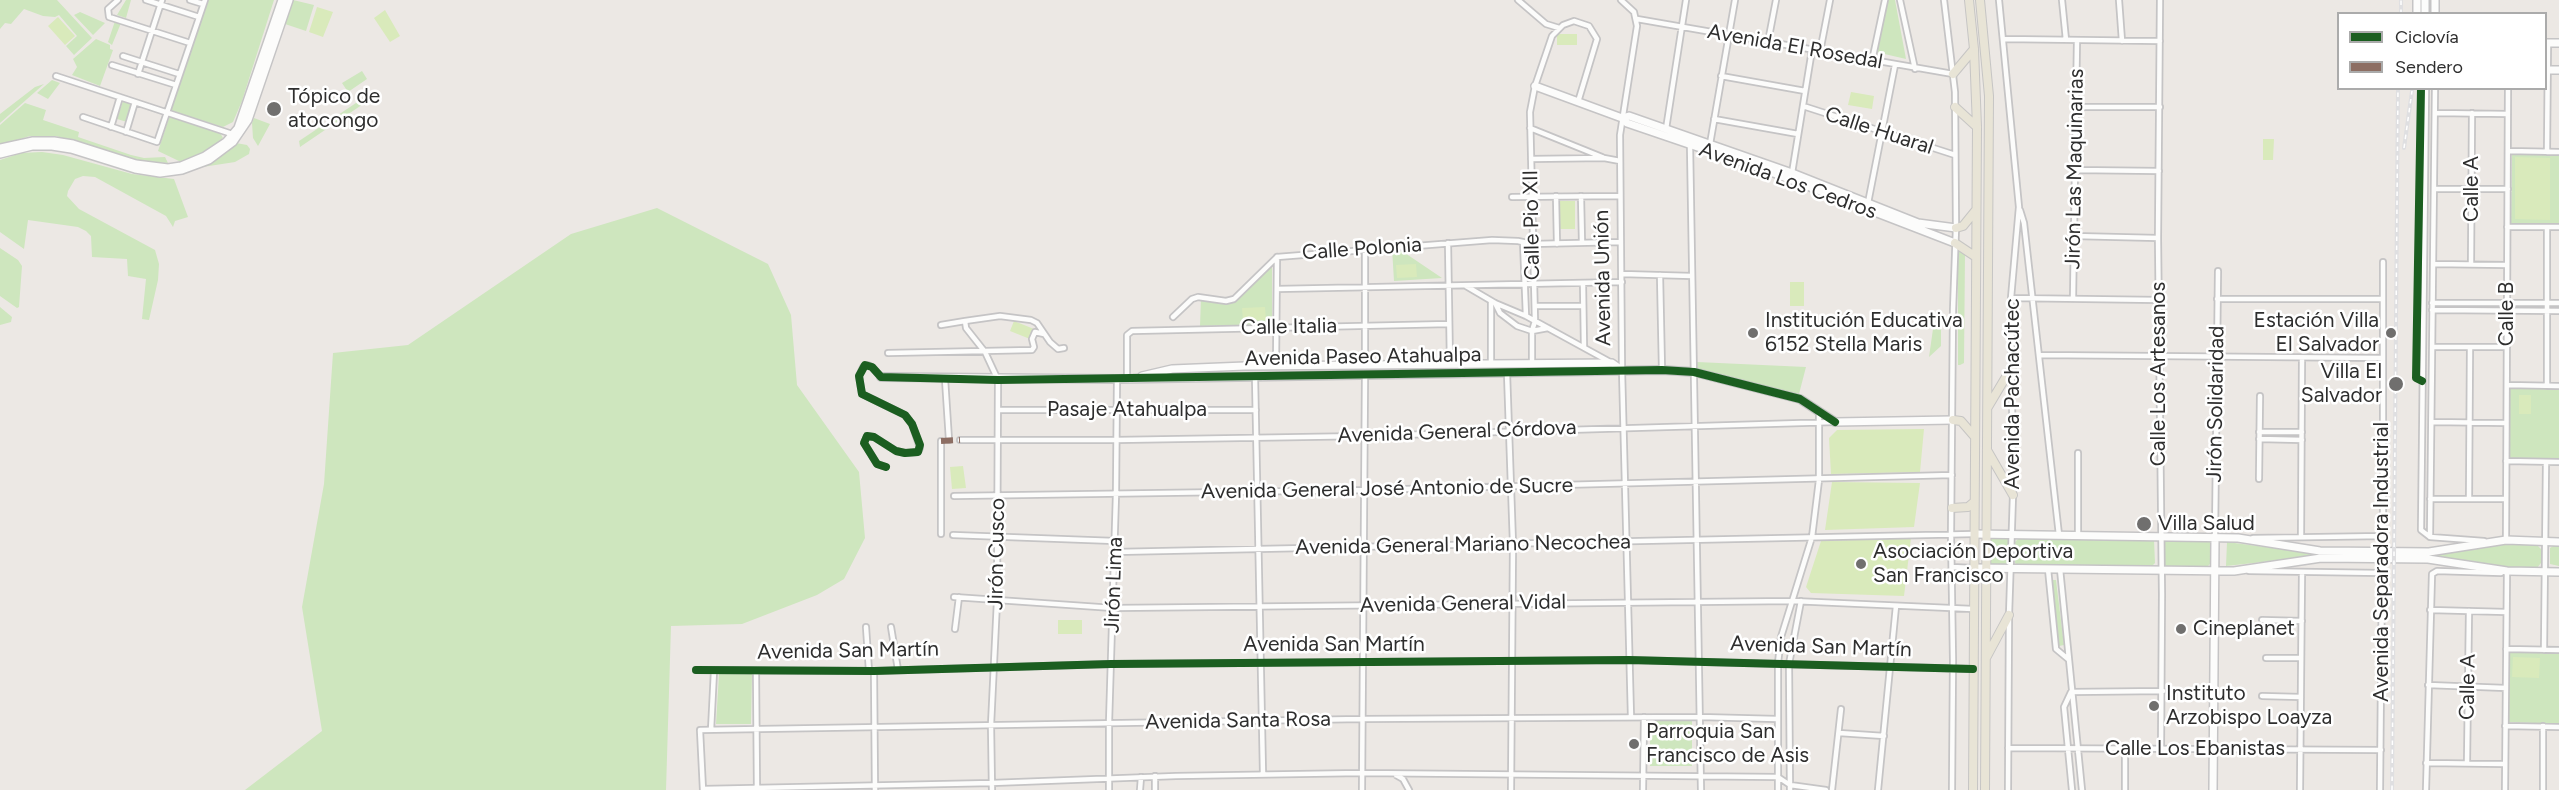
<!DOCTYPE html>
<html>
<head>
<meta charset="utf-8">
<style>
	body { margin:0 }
	#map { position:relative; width:2559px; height:790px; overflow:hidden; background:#ece8e4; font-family:Figtree,sans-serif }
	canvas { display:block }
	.legend { position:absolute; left:2337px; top:12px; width:210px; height:78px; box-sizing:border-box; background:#fff; border:2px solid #ababab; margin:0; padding:8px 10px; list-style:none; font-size:18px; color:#2e2e2e }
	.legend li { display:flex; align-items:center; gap:12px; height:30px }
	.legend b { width:30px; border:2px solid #ababab }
</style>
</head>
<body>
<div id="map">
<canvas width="2559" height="790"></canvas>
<ul class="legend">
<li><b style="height:8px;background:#1b5e20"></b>Ciclovía</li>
<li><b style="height:8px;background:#8d6e63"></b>Sendero</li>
</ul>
</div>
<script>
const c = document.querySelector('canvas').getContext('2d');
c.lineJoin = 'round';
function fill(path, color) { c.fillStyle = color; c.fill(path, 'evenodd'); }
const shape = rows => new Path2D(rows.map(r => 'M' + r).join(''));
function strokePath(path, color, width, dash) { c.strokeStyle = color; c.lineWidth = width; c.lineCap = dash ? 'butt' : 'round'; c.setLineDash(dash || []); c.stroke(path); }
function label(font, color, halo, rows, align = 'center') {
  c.font = font + ' Figtree,sans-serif'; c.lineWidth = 5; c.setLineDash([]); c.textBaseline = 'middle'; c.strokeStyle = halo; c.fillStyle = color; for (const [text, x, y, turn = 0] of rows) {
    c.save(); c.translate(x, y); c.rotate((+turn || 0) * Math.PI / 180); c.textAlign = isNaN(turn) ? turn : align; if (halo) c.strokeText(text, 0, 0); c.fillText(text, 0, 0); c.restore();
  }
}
fill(shape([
	[0,0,57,0,92,38,74,55,66,46,77,36,59,15,55,17,43,16,24,9,11,24,5,23,0,29],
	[126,0,131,0,126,18,117,15],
	[208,0,274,0,242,101,233,122,223,127,171,111],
	[293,0,314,5,306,31,285,24],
	[1886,0,1895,0,1906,59,1876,52],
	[80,12,105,23,93,35,74,15],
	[115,21,121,23,112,45,108,42],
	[96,39,110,45,110,49,113,50,100,86,72,75,77,67,73,59],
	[362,71,367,79,348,92,342,83],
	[52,80,60,83,48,99,37,93],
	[44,84,0,123,0,114,35,87],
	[368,95,369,100,300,147,299,141],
	[123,101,133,104,127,122,117,119],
	[25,103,46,110,43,120,79,132,78,137,131,155,144,158,165,157,168,163,136,161,56,136,30,136,0,145,0,125],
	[170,115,219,131,223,138,207,151,181,162,158,151],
	[254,118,270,124,258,146,253,138,252,123],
	[236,143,247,145,250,149,249,154,235,162,196,168,225,153],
	[42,152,63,155,132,174,174,179,188,217,175,221,173,227,166,216,95,177,83,176,75,179,68,191,67,196,79,209,155,250,159,264,158,280,149,320,142,319,146,279,128,276,127,259,92,257,91,236,86,231,78,227,28,220,24,249,0,232,0,160,21,153],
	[2512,154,2559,155,2559,224,2511,224],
	[657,208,768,264,791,315,797,385,859,472,865,538,844,579,817,595,742,624,671,626,666,790,245,790,322,731,302,607,324,484,333,353,408,345,571,234],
	[0,248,18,260,22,266,19,307,17,308,0,296],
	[1392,248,1399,249,1442,278,1394,281],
	[1958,251,1965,254,1964,363,1960,365,1958,365],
	[1270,266,1272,267,1272,324,1200,326,1201,298,1230,303],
	[0,307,12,317,11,322,0,325],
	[1934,322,1941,322,1941,346,1929,357],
	[1697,362,1806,367,1799,394,1696,370],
	[2510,388,2559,388,2559,459,2509,459],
	[1991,537,2008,537,2008,566,1991,565],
	[2020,537,2154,540,2155,563,2151,567,2017,565,2015,563,2015,542],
	[2167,539,2207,540,2210,542,2210,564,2207,567,2164,566,2163,542],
	[2227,542,2326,555,2226,566],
	[2493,544,2537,545,2542,550,2541,563,2537,568,2506,568,2433,556],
	[2553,546,2559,546,2559,566,2550,564,2550,548],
	[2051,580,2056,580,2064,645,2059,646],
	[2508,652,2559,653,2559,724,2508,722],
	[719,674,752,674,751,724,716,724],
	[1650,721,1692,721,1692,766,1650,766]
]), '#cee6be');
fill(shape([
	[317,7,333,12,323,37,309,32],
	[385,10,400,36,390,42,374,18],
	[58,17,75,36,65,45,48,26],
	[1557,34,1577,34,1577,45,1557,45],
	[1851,92,1874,96,1872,109,1848,105],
	[2263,139,2274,139,2273,160,2263,160],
	[2515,157,2550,158,2550,220,2515,219],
	[1559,201,1575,201,1575,229,1560,229],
	[1416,264,1417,277,1397,278,1396,265],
	[1790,282,1804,282,1804,306,1790,306],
	[1265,307,1266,320,1243,320,1242,308],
	[1014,321,1034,329,1030,339,1010,331],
	[2519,395,2531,395,2531,414,2519,414],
	[1924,429,1920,472,1831,474,1829,438,1837,430],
	[963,466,966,488,952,489,950,467],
	[1832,482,1920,483,1914,527,1825,530],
	[1911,538,1904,596,1811,593,1806,587,1821,541],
	[1058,620,1082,620,1082,634,1058,634],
	[2513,657,2540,658,2539,678,2512,677]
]), '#d9eabb');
const street = shape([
	[118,0,108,9,109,17,190,43],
	[146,0,199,17],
	[190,0,203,4],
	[1518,0,1546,24,1559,28],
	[1621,0,1634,12,1637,26,1620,135,1622,370,1631,717],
	[1900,0,1915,69],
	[1944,0,1955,92,1956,228,1953,310,1951,534,1953,660,1952,790],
	[1999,0,2019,207,2011,298,2013,495,2009,615,2008,790],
	[2062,0,2066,40],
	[2119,0,2122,41],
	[2160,0,2158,238,2162,594,2161,749],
	[1637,19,1953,74],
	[2004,39,2160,41],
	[1768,42,1776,0],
	[1820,52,1830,0],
	[123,56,179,74],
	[1872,61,1885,0],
	[112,65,176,85],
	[138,74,162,0],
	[56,76,232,134],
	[1721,76,1805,91],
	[2426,88,2421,530,2430,537,2484,541],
	[1803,106,1955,155],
	[2076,107,2160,107],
	[2436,113,2508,114],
	[83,117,157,142,205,0],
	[1714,119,1798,134],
	[111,127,120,97],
	[1530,128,1602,157],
	[1666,129,1686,0],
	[126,132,135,102],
	[1710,144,1735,0],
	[1690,145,1701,790],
	[2508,151,2559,152],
	[2547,152,2548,43],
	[1531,159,1604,158,1620,161],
	[2075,170,2159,171],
	[1792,173,1812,50],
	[2435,189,2508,189],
	[1556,196,1557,244],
	[1581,196,1582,243],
	[1512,197,1620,196],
	[1868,203,1895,65],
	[2020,210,2024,223,2059,535],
	[2507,227,2559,227],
	[2547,227,2547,386],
	[2074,236,2158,238],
	[1523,242,1526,316],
	[1448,243,1450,364],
	[1365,249,1365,366],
	[1277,257,1492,240,1518,241,1532,244,1621,242],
	[2433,264,2507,265],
	[2471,264,2472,113],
	[1622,274,1692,276],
	[1660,275,1662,370],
	[1583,283,1584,347],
	[1466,286,1495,303,1526,316,1610,362],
	[1277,289,1622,282],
	[2011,298,2159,300],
	[2073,299,2077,40],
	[2217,299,2383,299],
	[1495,303,1500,313,1517,326,1532,331,1548,328],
	[2432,303,2559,303],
	[1535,306,1583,306],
	[2432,310,2559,311],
	[1173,317,1192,299,1198,297,1226,301,1234,299,1277,257],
	[941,325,965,321],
	[2433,347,2507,347],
	[888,353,1032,350,1034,347,1032,339,1035,332,1044,334],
	[2039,355,2382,358],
	[1491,364,1491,301],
	[1532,364,1532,331,1535,321,1530,112,1535,86,1552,36,1563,25,1574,21,1589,26,1597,39,1578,102],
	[1276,366,1277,257],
	[1507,373,1513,544,1511,790],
	[881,377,872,367,868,365,863,367,859,376,862,394,905,415,912,424,920,448,918,452,905,453,896,451,874,437,867,436,864,443,877,464,886,467],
	[1255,377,1263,774],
	[945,379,949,440],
	[1127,379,1127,335,1132,331,1449,324],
	[2507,385,2559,386],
	[998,410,1256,410],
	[2432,422,2506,423],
	[2259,432,2302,432],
	[2259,439,2302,440],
	[960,440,1116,440,1365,436,1835,422],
	[941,441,941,534],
	[2078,453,2078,535],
	[2506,461,2559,462],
	[2259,479,2260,396],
	[954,496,1365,490,1952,475],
	[2430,499,2506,499],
	[2469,499,2470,347],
	[953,535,1115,541],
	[2215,537,2218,271],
	[2301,537,2302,358],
	[2430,537,2435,88],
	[2253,538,2383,536],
	[2383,540,2383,262],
	[2506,540,2508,88],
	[1115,552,1974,534],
	[1952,567,1973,568],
	[2048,569,2056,649,2068,659],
	[2060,569,2082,790],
	[2249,571,2382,573],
	[954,597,1113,608,1793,601,1973,609],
	[2430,610,2506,612],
	[2262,620,2302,621],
	[866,627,869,671],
	[891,627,898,670],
	[955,629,959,597],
	[2506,649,2559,650],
	[2544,650,2546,462],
	[2266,658,2301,658],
	[696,670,874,671,1111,664,1629,660,1973,669],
	[756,671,757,790],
	[874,671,875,790],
	[2428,685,2506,688],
	[2262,696,2301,697],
	[2505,726,2559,727],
	[2543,726,2543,790],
	[711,730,714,671],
	[1839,733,1884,736],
	[2008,748,2381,750],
	[2125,748,2125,790],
	[2426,763,2505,764],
	[2467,763,2469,611],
	[1396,775,1403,779,1409,790],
	[703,789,992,783,1176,776,1361,773,1778,777,1790,785,1826,790],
	[703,790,700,730,1362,719,1700,717,1777,719],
	[992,790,991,725,997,601,998,380,985,352,966,328,965,321,1000,316,1031,320,1037,323,1050,342,1058,349,1064,348],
	[1109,790,1109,723,1116,494,1117,379],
	[1140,790,1141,777],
	[1155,790,1155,776],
	[1362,790,1365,376],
	[1643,790,1644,717],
	[1778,790,1778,663,1781,637,1812,537,1819,480,1819,413],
	[1790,790,1789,664,1801,601],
	[1832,790,1841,709],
	[1878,790,1896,606],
	[2072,790,2064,707,2071,692,2163,691],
	[2300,790,2302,572],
	[2380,790,2382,565],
	[2426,790,2432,574,2437,571,2501,573],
	[2505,790,2507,571]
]);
const secondary = shape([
	[2417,0,2417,14],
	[2425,0,2425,14],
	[2435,14,2435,0],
	[2546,43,2559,43],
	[2546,70,2559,70],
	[1535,86,1622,118],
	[0,148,33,141,54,141,73,144,136,164,168,168,181,166,205,156,226,142,238,128,282,0],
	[0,154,32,146,52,146,71,149,135,169,160,173,182,170,209,160,233,142,248,120,289,0],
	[1955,243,1771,172,1627,123,1622,118,1629,116,1792,173,1918,223,1956,228],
	[1142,376,1172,369,1245,366,1612,363,1622,370],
	[881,377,1117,379,1662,370,1694,372,1800,399,1835,422,1953,420],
	[1974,534,2238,538,2320,551,2429,552,2506,540,2559,542],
	[1973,568,2234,571,2321,558,2428,559,2507,571,2559,572],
	[2213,790,2215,537]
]);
const primary = shape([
	[1969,0,1974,49,1977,127,1973,790],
	[1980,0,1989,96,1985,790],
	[1953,74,1974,49],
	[1955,107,1977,127],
	[1956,228,1963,226,1976,210],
	[1955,243,1976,257],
	[1988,407,2013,365],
	[1953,420,1961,421,1974,436],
	[1987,450,2013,495],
	[1952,508,1968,507,1974,502],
	[1986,658,2009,615]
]);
strokePath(street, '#c5c4c5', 8);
strokePath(secondary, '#c5c4c5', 10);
strokePath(primary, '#c6c5c4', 10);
strokePath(street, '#fcfcfb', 4.5);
strokePath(secondary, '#fcfcfb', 7);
strokePath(primary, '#e8e4d6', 8);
const rail = shape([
	[2401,14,2401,0],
	[2404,148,2412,91],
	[2392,790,2398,88]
]);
strokePath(rail, '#dfdfe1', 4);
strokePath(rail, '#fff', 1.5, [4.5]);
const streetBridge = shape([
	[2382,565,2383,540]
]);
strokePath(streetBridge, '#c5c4c5', 8, []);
strokePath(streetBridge, '#fcfcfb', 4.5);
strokePath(shape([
	[941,441,960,440]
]), '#8d6e63', 6, [12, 6]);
strokePath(shape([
	[2421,88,2416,378,2422,381],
	[886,467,877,464,864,443,867,436,874,437,896,451,905,453,918,452,920,445,912,424,905,415,862,394,859,376,865,365,872,367,881,377,998,380,1662,370,1694,372,1800,399,1835,422],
	[696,670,874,671,1111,664,1629,660,1973,669]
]), '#1b5e20', 8);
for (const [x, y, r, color] of [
	[274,109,8,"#706f6e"],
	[1753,333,6,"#706f6e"],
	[2391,333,6,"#706f6e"],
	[2396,384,8,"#706f6e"],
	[2144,524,8,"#706f6e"],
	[1861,564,6,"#706f6e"],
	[2181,629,6,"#706f6e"],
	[2154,706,6,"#706f6e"],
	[1634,744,6,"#706f6e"]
]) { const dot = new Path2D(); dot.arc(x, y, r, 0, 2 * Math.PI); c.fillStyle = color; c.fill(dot); strokePath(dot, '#fff', 2); }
label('21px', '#2e2e2e', '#fff', [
	["Avenida El Rosedal",1795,47,10],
	["Calle Huaral",1879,131,18],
	["Jirón Las Maquinarias",2075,169,-89],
	["Avenida Los Cedros",1788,181,20],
	["Calle A",2472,189,-90],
	["Calle Pio XII",1532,225,-91],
	["Calle Polonia",1362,249,-4],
	["Avenida Unión",1603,278,-91],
	["Calle B",2507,314,-90],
	["Calle Italia",1289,327,-1],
	["Avenida Paseo Atahualpa",1363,357,-1],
	["Calle Los Artesanos",2159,374,-90],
	["Avenida Pachacútec",2013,394,-90],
	["Jirón Solidaridad",2216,404,-89],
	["Pasaje Atahualpa",1127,410],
	["Avenida General Córdova",1457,432,-2],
	["Avenida General José Antonio de Sucre",1387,489,-1],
	["Avenida General Mariano Necochea",1463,545,-1],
	["Jirón Cusco",997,554,-89],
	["Avenida Separadora Industrial",2382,562,-90],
	["Jirón Lima",1114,585,-88],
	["Avenida General Vidal",1463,604,-1],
	["Avenida San Martín",1334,645],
	["Avenida San Martín",1821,647,2],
	["Avenida San Martín",848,651,-1],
	["Calle A",2468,687,-89],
	["Avenida Santa Rosa",1238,721,-1],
	["Calle Los Ebanistas",2195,749]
]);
label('21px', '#2e2e2e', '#fff', [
	["Tópico de",288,97],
	["atocongo",288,121],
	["Institución Educativa",1765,321],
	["6152 Stella Maris",1765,345],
	["Estación Villa",2379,321,"right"],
	["El Salvador",2379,345,"right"],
	["Villa El",2382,372,"right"],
	["Salvador",2382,396,"right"],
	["Villa Salud",2158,524],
	["Asociación Deportiva",1873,552],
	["San Francisco",1873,576],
	["Cineplanet",2193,629],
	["Instituto",2166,694],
	["Arzobispo Loayza",2166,718],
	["Parroquia San",1646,732],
	["Francisco de Asis",1646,756]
], 'left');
</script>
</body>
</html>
